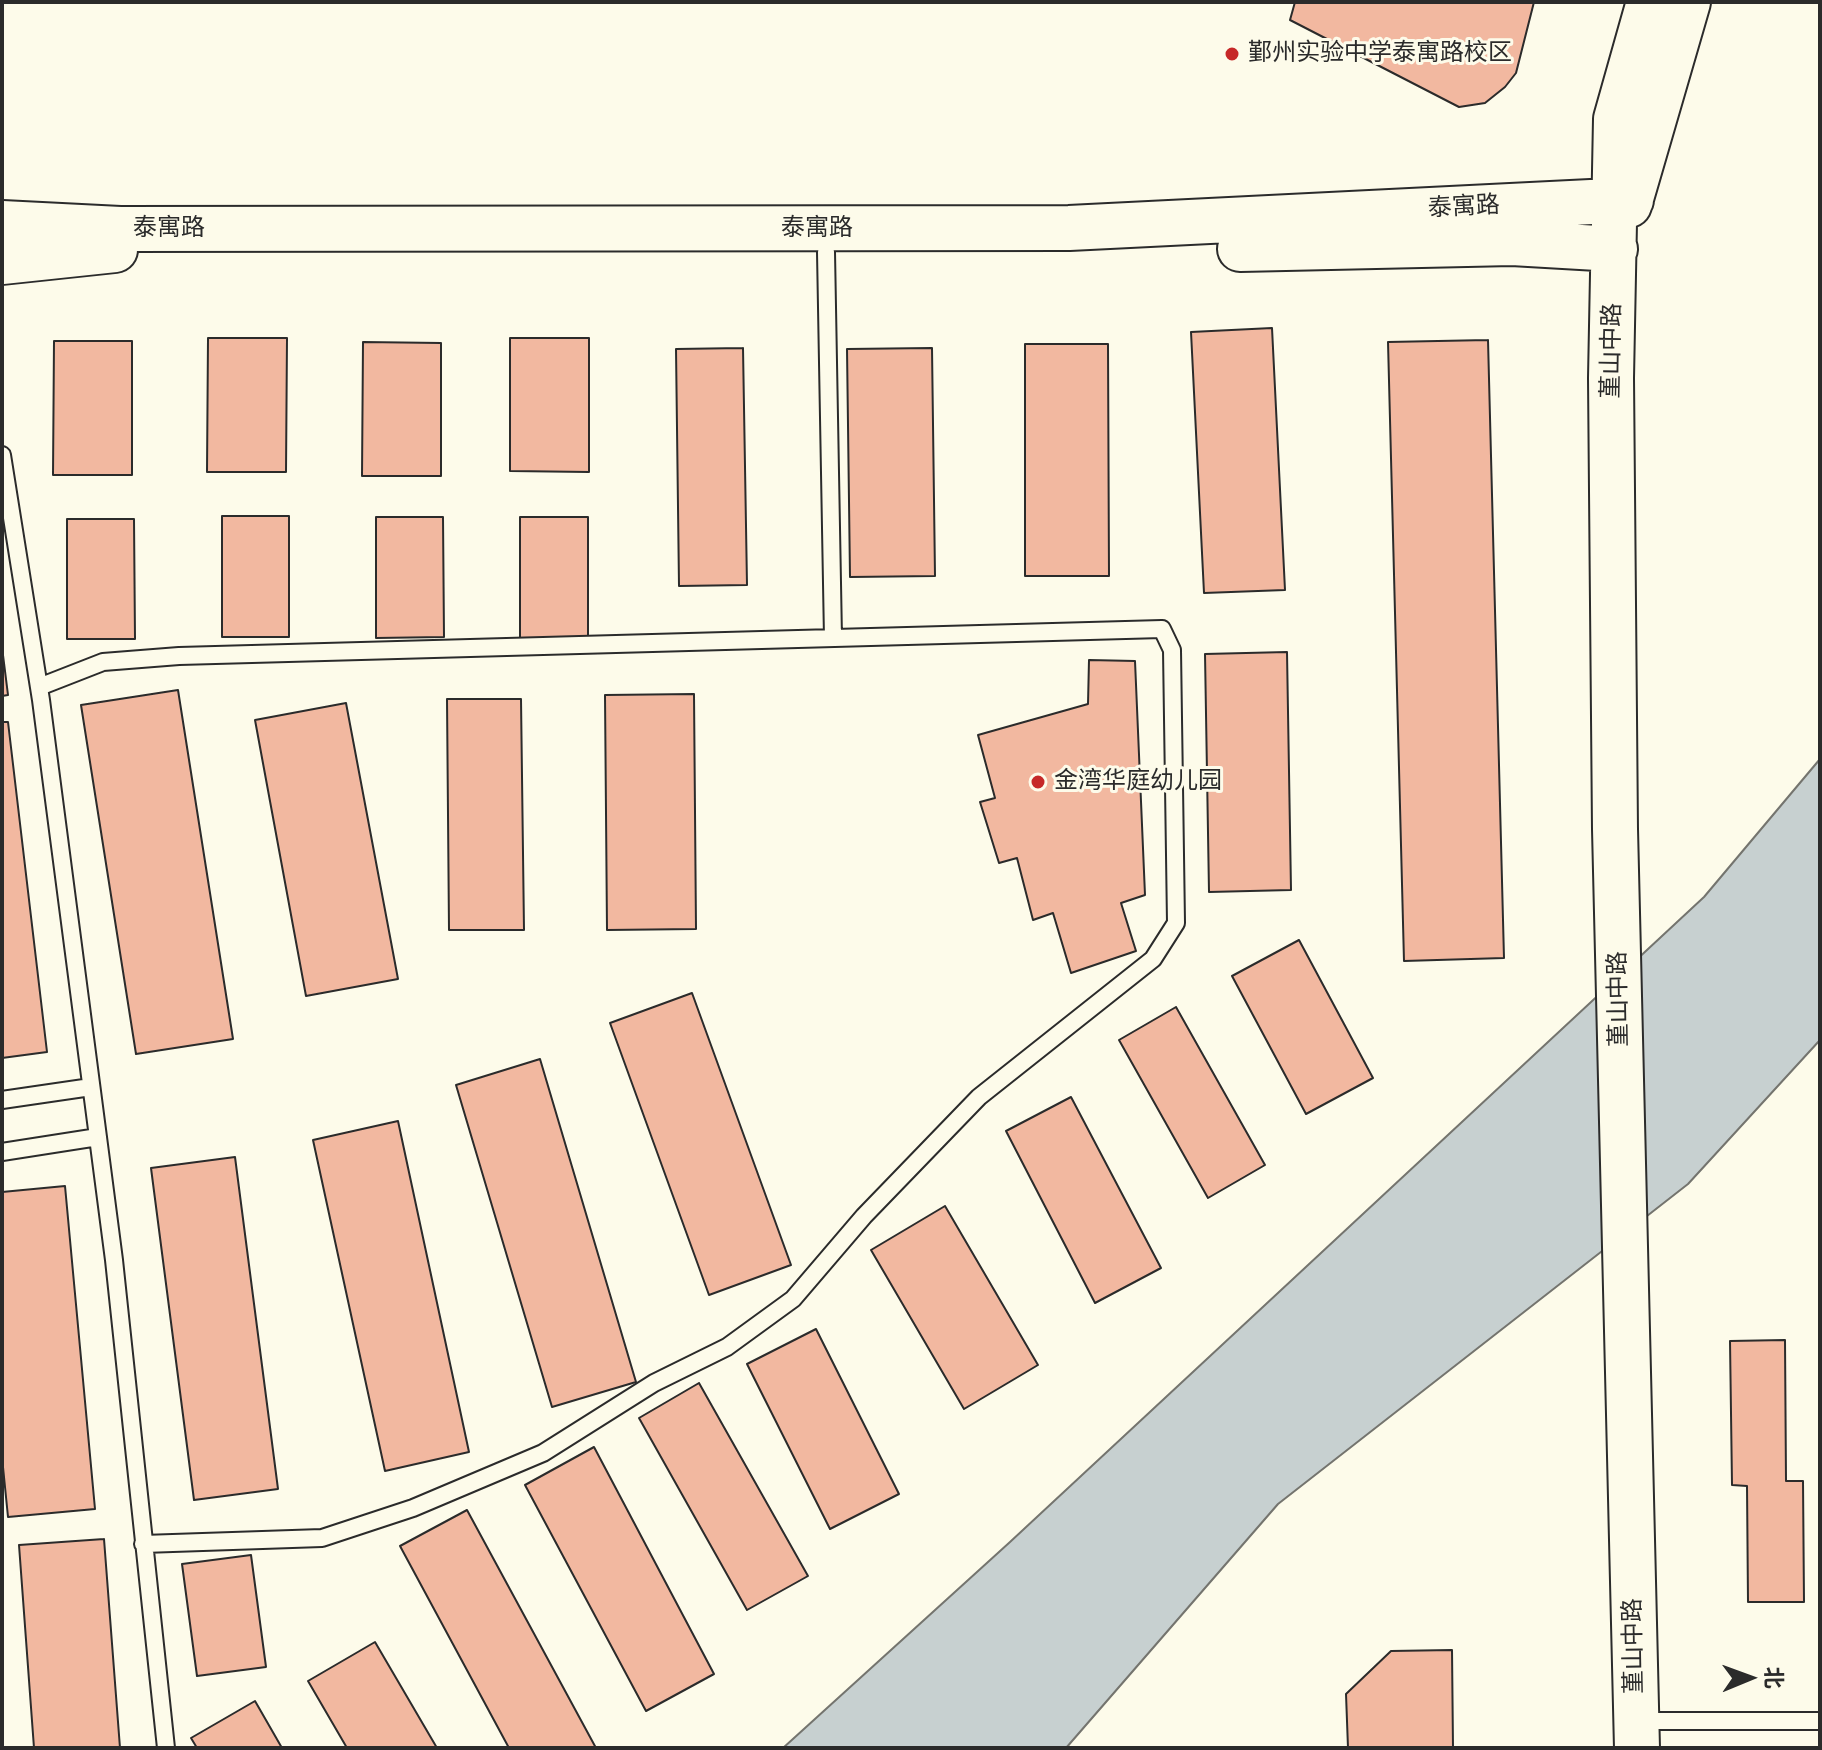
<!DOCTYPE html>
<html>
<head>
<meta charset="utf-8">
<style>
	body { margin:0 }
	#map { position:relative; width:1822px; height:1750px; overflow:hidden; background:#fdfbea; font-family:Jost,"Noto Sans SC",sans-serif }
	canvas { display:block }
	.frame { position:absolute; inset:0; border:4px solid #2b2b2b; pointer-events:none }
	.north { position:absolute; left:1710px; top:1638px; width:80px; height:80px; -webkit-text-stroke:6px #fdfbea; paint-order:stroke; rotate:89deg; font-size:22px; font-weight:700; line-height:32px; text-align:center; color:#2b2b2b }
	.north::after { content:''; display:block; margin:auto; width:28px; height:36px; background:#2b2b2b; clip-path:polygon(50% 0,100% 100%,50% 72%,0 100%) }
</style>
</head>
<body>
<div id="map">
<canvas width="1822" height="1750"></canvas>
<div class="frame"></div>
<div class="north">北</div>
</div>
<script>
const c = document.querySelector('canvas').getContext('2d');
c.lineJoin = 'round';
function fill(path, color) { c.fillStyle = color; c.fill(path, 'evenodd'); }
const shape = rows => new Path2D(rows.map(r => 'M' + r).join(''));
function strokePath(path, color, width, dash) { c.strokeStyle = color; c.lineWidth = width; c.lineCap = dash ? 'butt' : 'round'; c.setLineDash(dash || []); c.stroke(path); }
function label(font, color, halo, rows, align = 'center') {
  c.font = font + ' Jost,"Noto Sans SC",sans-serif'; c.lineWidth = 6; c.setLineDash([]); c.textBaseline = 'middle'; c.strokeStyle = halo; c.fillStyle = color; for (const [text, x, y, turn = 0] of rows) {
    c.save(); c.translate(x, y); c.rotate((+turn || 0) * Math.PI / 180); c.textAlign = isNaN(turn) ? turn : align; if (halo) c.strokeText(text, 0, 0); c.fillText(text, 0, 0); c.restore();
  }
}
const water = shape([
	[1820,759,1820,1040,1688,1184,1278,1504,1066,1748,783,1748,1010,1542,1704,897,1820,759]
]);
fill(water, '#c7d0d0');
strokePath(water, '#74746e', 2);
const building = shape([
	[1295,2,1534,2,1516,73,1505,87,1485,103,1459,107,1290,20,1295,2],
	[1272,328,1285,590,1204,593,1191,332,1272,328],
	[208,338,287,338,286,472,207,472,208,338],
	[510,338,589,338,589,472,510,471,510,338],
	[1488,340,1504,958,1404,961,1388,342,1488,340],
	[54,341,132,341,132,475,53,475,54,341],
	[363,342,441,343,441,476,362,476,363,342],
	[1025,344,1108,344,1109,576,1025,576,1025,344],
	[743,348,747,585,679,586,676,349,743,348],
	[932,348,935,576,850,577,847,349,932,348],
	[222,516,289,516,289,637,222,637,222,516],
	[376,517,443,517,444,637,376,638,376,517],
	[520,517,588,517,588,638,520,638,520,517],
	[67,519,134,519,135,639,67,639,67,519],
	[2,647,8,695,2,696,2,647],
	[1287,652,1291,890,1209,892,1205,654,1287,652],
	[1089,660,1135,661,1145,895,1121,903,1136,951,1071,973,1053,913,1033,920,1017,858,999,863,980,802,995,798,978,735,1088,704,1089,660],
	[178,690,233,1039,136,1054,81,705,178,690],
	[694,694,696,929,607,930,605,695,694,694],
	[447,699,521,699,524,930,449,930,447,699],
	[346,703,398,979,306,996,255,720,346,703],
	[2,722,8,722,47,1052,2,1058,2,722],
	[1299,940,1373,1078,1306,1114,1232,976,1299,940],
	[692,993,791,1265,709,1295,610,1023,692,993],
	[1176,1007,1265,1165,1208,1198,1119,1040,1176,1007],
	[540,1059,636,1382,552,1407,456,1085,540,1059],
	[1071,1097,1161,1268,1095,1303,1006,1131,1071,1097],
	[398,1121,469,1452,385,1471,313,1140,398,1121],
	[235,1157,278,1489,194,1500,151,1168,235,1157],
	[65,1186,95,1509,8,1517,2,1457,2,1192,65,1186],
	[945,1206,1038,1365,964,1409,871,1250,945,1206],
	[816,1329,899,1494,830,1529,747,1364,816,1329],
	[1785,1340,1786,1481,1803,1481,1804,1602,1748,1602,1747,1486,1732,1485,1730,1341,1785,1340],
	[699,1383,808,1576,747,1610,639,1418,699,1383],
	[594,1447,714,1674,646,1711,525,1485,594,1447],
	[467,1510,596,1748,509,1748,400,1546,467,1510],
	[104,1539,120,1748,34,1748,19,1545,104,1539],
	[251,1555,266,1667,197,1676,182,1564,251,1555],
	[375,1642,437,1748,347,1748,308,1681,375,1642],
	[1452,1650,1453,1748,1348,1748,1346,1694,1391,1651,1452,1650],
	[255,1701,282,1748,197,1748,191,1738,255,1701]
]);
fill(building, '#f2b8a0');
strokePath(building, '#2b2b2b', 2);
const lane = shape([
	[826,252,833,638],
	[2,455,41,700,114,1260,166,1748],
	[39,687,103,662,179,656,1162,629,1172,650,1176,923,1153,959,979,1097,864,1216,793,1299,727,1347,654,1383,543,1453,413,1508,322,1538,143,1544],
	[2,1100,91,1087],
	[2,1152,98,1137],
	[1638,1721,1820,1721]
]);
const secondary = shape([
	[1629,205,1688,2],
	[2,223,120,229,1069,228,1631,200],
	[1240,249,1512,243,1615,249],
	[2,262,115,250],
	[1637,1748,1615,829,1611,378,1616,119,1649,2]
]);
strokePath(lane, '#2b2b2b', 20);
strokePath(secondary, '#2b2b2b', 48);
strokePath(lane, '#fdfbea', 16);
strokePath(secondary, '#fdfbea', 44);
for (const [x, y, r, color] of [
	[1232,54,8,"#c62828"],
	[1038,782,8,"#c62828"]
]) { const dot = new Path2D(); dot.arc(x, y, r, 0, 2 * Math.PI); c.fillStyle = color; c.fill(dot); strokePath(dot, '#fdfbea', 3); }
label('24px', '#2b2b2b', '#fdfbea', [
	["鄞州实验中学泰寓路校区",1248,54],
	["金湾华庭幼儿园",1054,782]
], 'left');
label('24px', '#2b2b2b', '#fdfbea', [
	["泰寓路",1464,208,-3],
	["泰寓路",169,229],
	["泰寓路",817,229],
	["堇山中路",1613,351,-89],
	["堇山中路",1620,999,-91],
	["堇山中路",1635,1646,-91]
]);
</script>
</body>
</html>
